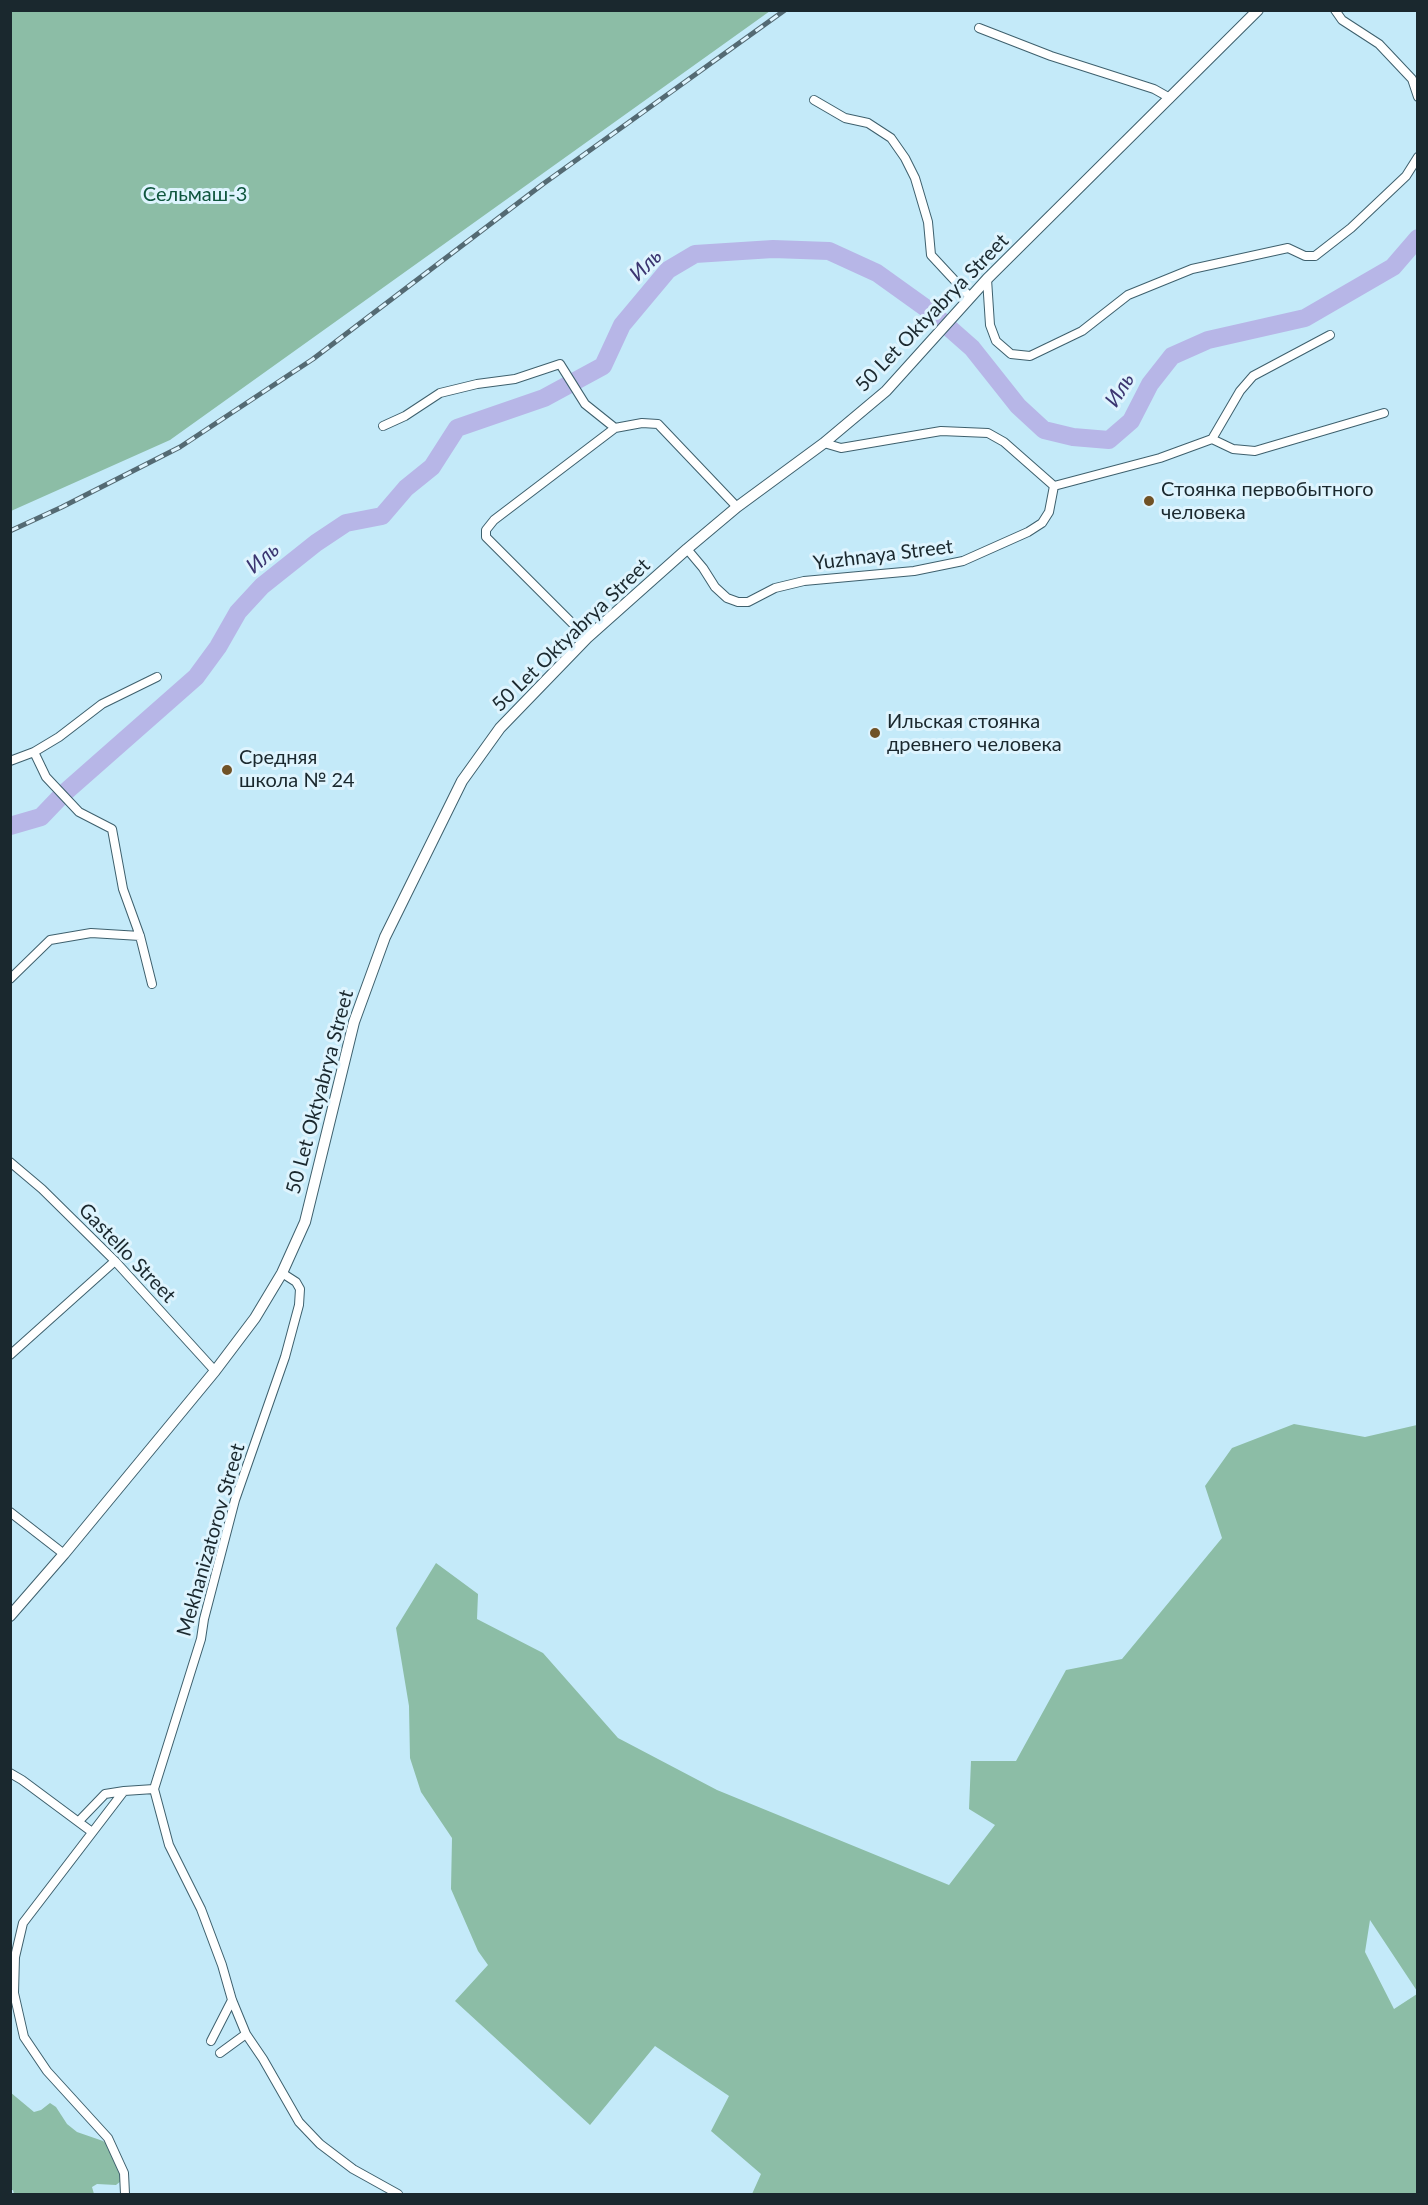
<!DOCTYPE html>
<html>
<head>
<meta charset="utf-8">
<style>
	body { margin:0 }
	#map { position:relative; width:1428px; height:2205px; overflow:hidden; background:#c4eaf9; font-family:Lato,sans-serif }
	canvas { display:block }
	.frame { position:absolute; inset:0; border:12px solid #1a282e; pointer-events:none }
</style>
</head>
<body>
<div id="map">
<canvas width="1428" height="2205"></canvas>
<div class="frame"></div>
</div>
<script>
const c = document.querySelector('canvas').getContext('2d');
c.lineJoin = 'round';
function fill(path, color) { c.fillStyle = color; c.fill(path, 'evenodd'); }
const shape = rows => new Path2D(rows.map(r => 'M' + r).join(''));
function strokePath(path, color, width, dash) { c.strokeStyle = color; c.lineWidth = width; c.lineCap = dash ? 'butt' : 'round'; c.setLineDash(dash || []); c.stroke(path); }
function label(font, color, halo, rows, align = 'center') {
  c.font = font + ' Lato,sans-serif'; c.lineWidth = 6; c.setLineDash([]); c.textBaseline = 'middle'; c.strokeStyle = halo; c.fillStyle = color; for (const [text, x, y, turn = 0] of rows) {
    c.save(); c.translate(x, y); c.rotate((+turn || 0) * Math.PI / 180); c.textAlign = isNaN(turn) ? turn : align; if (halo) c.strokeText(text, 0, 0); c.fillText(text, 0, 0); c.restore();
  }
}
fill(shape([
	[10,11,11,10,770,11,170,440,11,511],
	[1294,1424,1365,1437,1417,1425,1417,1991,1370,1920,1365,1952,1394,2009,1417,1994,1417,2194,752,2194,761,2174,711,2131,729,2096,655,2046,590,2125,455,2001,488,1965,478,1951,451,1889,452,1838,421,1792,410,1758,409,1706,396,1628,436,1563,478,1594,477,1619,543,1653,618,1738,717,1790,949,1885,995,1825,969,1809,971,1761,1016,1761,1066,1670,1122,1659,1222,1538,1205,1486,1232,1448],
	[10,2092,34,2112,41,2110,50,2103,56,2107,67,2124,77,2132,103,2141,108,2145,118,2165,121,2181,116,2185,97,2184,92,2187,94,2194,14,2194,13,2190,10,2190]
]), '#8cbda6');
strokePath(shape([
	[10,826,41,817,62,795,196,677,218,647,238,612,262,586,316,543,346,523,382,516,406,488,432,467,457,428,544,398,603,366,622,325,668,270,695,254,773,249,829,251,877,273,930,311,972,348,1018,406,1044,430,1073,437,1109,440,1131,421,1150,384,1172,356,1208,340,1305,318,1393,267,1418,238]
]), '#b7b6e7', 18);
const minor = shape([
	[1335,10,1342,20,1379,44,1412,79,1418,97],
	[979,28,1051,56,1154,89,1170,98],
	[814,100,845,118,868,123,891,138,905,158,915,178,928,222,931,255,970,297],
	[987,279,990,325,996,341,1011,354,1030,356,1082,331,1128,295,1192,269,1288,248,1305,256,1315,256,1351,228,1406,176,1418,157],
	[383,426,405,416,440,393,477,384,515,379,560,364,585,404,615,428],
	[1212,439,1233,449,1255,451,1384,413],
	[824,443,841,448,941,431,988,433,1004,442,1054,486],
	[1054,486,1160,458,1212,439,1240,391,1253,376,1330,335],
	[687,549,703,568,715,587,727,598,738,602,748,602,775,588,804,581,914,571,963,561,1028,532,1042,523,1049,512,1054,486],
	[587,638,486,537,486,530,494,520,615,428,642,423,658,424,737,507],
	[34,752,46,777,79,812,112,829,123,889,140,936,152,984],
	[10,761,34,752,59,737,102,704,157,677],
	[10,979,50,940,91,933,140,936],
	[10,1162,42,1189,115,1261,215,1371],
	[282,1273,296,1282,300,1289,299,1305,285,1357,235,1500,204,1619,201,1639,154,1789,169,1845,201,1909,222,1965,232,2000,246,2034,263,2059,299,2122,320,2144,353,2169,398,2194],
	[10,1355,115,1261],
	[10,1512,64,1554],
	[10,1773,22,1780,92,1832],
	[79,1821,105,1794,124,1791],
	[211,2041,232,2000],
	[220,2053,246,2034],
	[125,2194,124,2173,108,2138,47,2071,24,2037,14,1993,15,1957,23,1923,124,1791,154,1789]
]);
const tertiary = shape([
	[10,1616,64,1554,215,1371,255,1318,282,1273,305,1222,354,1022,385,937,462,781,500,728,587,638,687,549,737,507,824,443,886,391,987,279,1258,10]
]);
strokePath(minor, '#3e606d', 10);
strokePath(tertiary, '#3e606d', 12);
strokePath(minor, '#fff', 8);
strokePath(tertiary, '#fff', 10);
const rail = shape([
	[10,531,62,507,180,447,313,359,543,184,785,10]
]);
strokePath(rail, '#546a73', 5);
strokePath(rail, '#def4fe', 3, [9]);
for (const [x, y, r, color] of [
	[1149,501,6,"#705226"],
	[875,733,6,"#705226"],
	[227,770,6,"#705226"]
]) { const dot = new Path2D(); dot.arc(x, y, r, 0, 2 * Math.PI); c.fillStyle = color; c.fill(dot); strokePath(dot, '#def4fe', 2); }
label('20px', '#0f563e', '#def4fe', [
	["Сельмаш-3",195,195]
]);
label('20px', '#1a282e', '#def4fe', [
	["50 Let Oktyabrya Street",932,313,-46],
	["Yuzhnaya Street",883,555,-7],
	["50 Let Oktyabrya Street",571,635,-44],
	["50 Let Oktyabrya Street",320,1092,-75],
	["Gastello Street",127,1253,46],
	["Mekhanizatorov Street",211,1540,-74]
]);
label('20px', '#1a282e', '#def4fe', [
	["Стоянка первобытного",1161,490],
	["человека",1161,513],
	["Ильская стоянка",887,722],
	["древнего человека",887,745],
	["Средняя",239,758],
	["школа № 24",239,781]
], 'left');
label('italic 21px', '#3b3570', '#def4fe', [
	["Иль",646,265,-44],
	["Иль",1120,390,-58],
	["Иль",263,558,-39]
]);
</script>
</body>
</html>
